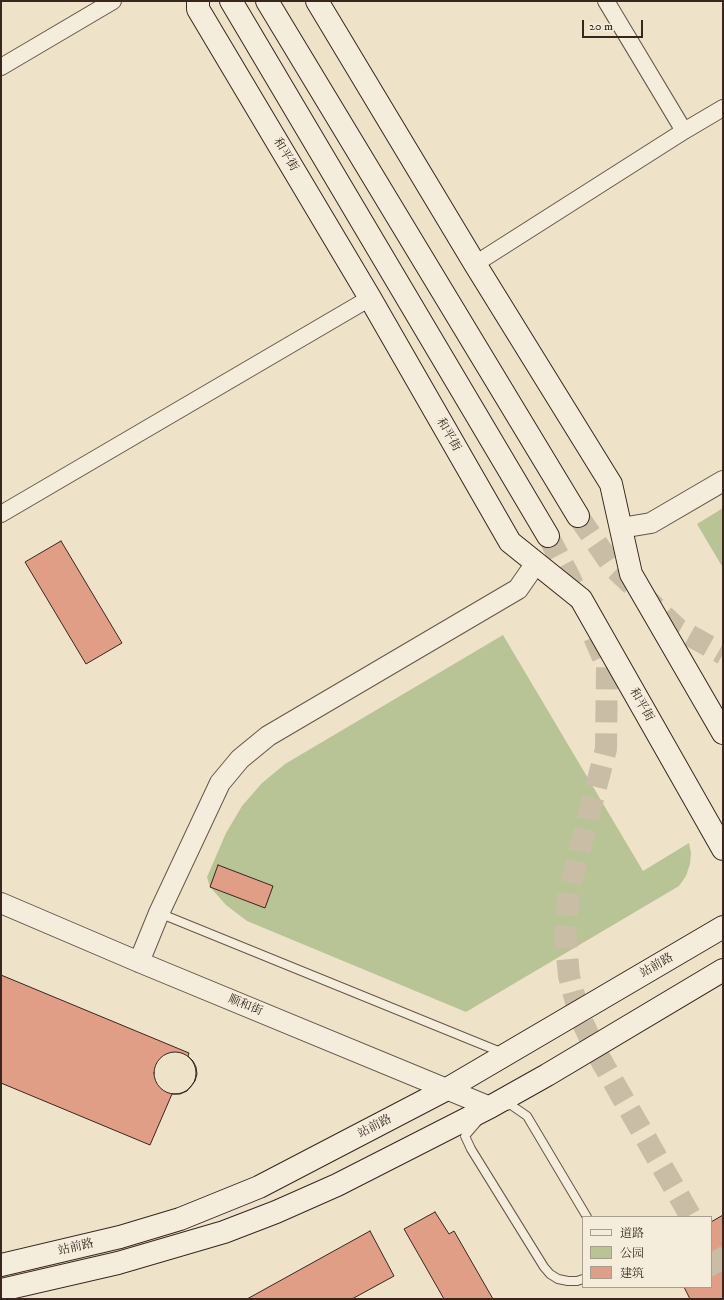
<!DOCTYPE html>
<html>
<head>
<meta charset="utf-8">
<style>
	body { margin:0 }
	#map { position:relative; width:724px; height:1300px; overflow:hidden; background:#eee3c8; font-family:"IM FELL DW Pica","Noto Serif SC",serif }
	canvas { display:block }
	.frame { position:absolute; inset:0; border:2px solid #38261f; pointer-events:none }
	.legend { position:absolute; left:582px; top:1216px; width:130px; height:72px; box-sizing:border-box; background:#f4eddb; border:1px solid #a99d90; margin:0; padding:5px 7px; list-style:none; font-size:12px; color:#38261f }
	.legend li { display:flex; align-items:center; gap:8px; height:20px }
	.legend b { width:20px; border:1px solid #a99d90 }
	.scale { position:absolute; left:582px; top:20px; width:61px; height:18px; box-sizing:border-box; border:2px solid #38261f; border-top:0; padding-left:5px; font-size:12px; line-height:14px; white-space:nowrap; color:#38261f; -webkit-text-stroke:3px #f4eddb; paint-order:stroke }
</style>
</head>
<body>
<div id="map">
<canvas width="724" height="1300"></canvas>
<div class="frame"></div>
<ul class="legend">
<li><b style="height:5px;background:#f4eddb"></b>道路</li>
<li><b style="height:11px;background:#b8c496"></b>公园</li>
<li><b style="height:11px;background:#e09e86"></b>建筑</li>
</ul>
<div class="scale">20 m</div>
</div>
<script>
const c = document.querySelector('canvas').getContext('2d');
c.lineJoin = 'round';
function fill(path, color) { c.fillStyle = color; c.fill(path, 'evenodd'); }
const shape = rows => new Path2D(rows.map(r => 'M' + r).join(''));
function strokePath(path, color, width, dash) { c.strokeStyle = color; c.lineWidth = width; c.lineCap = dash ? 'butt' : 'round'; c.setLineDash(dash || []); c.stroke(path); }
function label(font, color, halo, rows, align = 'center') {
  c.font = font + ' "IM FELL DW Pica","Noto Serif SC",serif'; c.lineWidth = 3; c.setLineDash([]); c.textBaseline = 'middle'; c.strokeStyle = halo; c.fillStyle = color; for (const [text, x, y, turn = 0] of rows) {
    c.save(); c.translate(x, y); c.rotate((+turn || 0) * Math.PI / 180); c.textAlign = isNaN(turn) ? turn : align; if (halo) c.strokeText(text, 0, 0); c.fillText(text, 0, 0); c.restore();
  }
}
fill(shape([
	[723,508,723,568,697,524],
	[503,635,643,871,689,843,691,853,690,864,686,876,679,886,466,1012,247,921,226,905,210,887,207,877,226,833,242,806,262,783,285,764]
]), '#b8c496');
const building = shape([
	[61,541,122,643,86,664,25,562,61,541],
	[218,865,273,886,265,908,210,887,218,865],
	[1,975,189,1053,188,1056,193,1061,196,1067,197,1074,195,1081,187,1091,180,1094,172,1094,150,1145,1,1083,1,975],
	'154 1073a21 21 0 1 1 42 0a21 21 0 1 1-42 0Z',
	[435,1212,449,1234,454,1231,493,1299,444,1299,404,1229,435,1212],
	[723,1215,723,1299,690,1299,684,1287,711,1287,711,1222,723,1215],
	[370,1231,394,1276,352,1299,247,1299,370,1231]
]);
fill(building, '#e09e86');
strokePath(building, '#38261f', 1);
strokePath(shape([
	[578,516,613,567,678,629,723,654],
	[548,536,569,576,581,603],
	[594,637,607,667,606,749,569,891,565,933,569,976,580,1017,598,1055,691,1217],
	[711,1252,723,1273]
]), '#cabda6', 22, [22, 11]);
const service = shape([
	[159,913,503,1053],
	[503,1106,511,1105,527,1116,587,1217],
	[478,1121,465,1136,471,1149,544,1267,550,1274,558,1279,568,1281,577,1281,583,1279]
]);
const minor = shape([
	[606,1,684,131],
	[1,67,113,1],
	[475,264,684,131,723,108],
	[1,514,370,298]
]);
const tertiary = shape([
	[621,528,651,523,723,481],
	[1,903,139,962,490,1107],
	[139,962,159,913,220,783,240,759,268,736,518,589,536,563]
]);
const secondary = shape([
	[198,1,198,9,370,298,510,542,581,599,723,849],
	[231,1,548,536],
	[267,1,578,516],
	[317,1,475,264,611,484,631,574,723,733],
	[1,1265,120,1237,180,1219,259,1187,447,1089,723,927],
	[1,1290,118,1263,224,1232,276,1212,337,1185,490,1107,547,1075,723,970]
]);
strokePath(service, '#665549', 10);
strokePath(minor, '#665549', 18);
strokePath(tertiary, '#665549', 22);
strokePath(secondary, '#38261f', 24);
strokePath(service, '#f4eddb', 8);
strokePath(minor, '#f4eddb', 16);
strokePath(tertiary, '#f4eddb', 20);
strokePath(secondary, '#f4eddb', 22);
label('12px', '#38261f', '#f4eddb', [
	["和平街",285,155,59],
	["和平街",448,435,60],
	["和平街",641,705,60],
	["站前路",657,966,-30],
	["顺和街",245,1006,22],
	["站前路",375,1127,-27],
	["站前路",76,1248,-13]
]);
</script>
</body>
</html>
